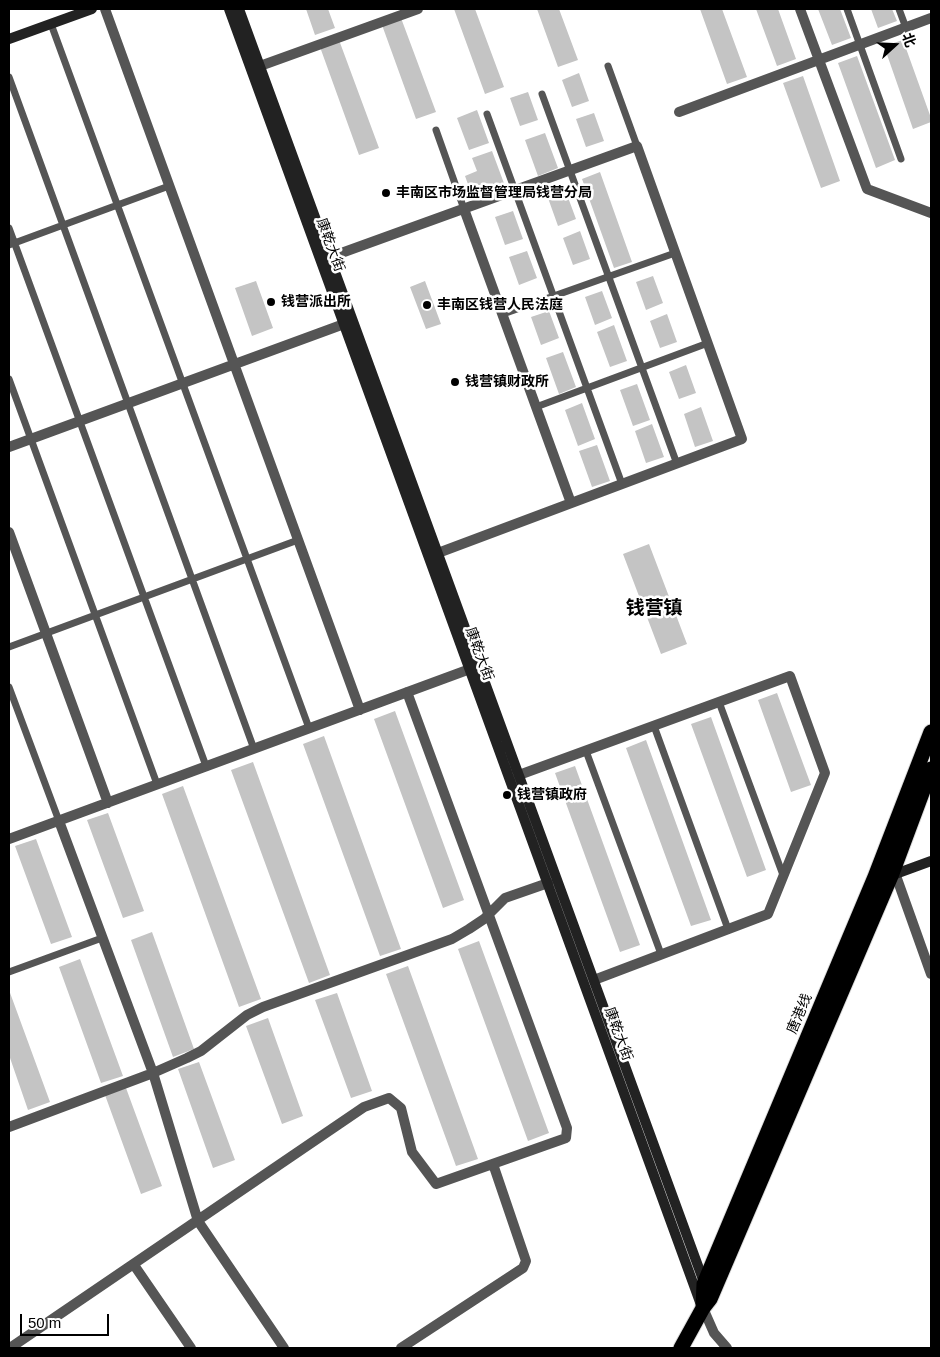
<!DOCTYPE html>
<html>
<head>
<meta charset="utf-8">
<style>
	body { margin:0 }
	#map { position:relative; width:940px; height:1357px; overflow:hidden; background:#fff; font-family:Arial,"Noto Sans SC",sans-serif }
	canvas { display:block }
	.frame { position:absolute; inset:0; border:10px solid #000; pointer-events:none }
	.north { position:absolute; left:870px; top:20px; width:50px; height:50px; -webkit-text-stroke:4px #fff; paint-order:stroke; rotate:70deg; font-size:14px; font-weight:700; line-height:20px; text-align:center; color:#000 }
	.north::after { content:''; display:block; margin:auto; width:18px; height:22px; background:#000; clip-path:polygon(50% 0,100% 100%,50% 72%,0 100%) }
	.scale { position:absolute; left:20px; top:1314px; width:89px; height:22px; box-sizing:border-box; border:2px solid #000; border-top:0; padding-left:6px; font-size:15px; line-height:18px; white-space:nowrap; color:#000; -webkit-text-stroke:4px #fff; paint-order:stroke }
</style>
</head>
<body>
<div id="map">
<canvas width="940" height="1357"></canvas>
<div class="frame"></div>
<div class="north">北</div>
<div class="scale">50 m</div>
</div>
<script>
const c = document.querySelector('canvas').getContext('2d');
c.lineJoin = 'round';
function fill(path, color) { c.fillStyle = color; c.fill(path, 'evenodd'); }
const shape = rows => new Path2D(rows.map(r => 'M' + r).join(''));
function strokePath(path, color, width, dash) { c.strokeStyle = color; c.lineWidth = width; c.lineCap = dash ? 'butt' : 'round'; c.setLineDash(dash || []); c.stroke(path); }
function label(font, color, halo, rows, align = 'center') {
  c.font = font + ' Arial,"Noto Sans SC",sans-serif'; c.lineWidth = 5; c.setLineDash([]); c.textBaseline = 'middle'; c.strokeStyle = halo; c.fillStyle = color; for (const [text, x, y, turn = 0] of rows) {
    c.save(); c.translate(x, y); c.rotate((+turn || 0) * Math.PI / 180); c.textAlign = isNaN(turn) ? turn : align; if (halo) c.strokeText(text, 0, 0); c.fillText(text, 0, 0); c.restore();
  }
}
fill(shape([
	[306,9,328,9,335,28,315,35],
	[454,9,475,9,504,87,485,94],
	[537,9,559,9,578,60,558,67],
	[700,9,722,9,747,77,727,84],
	[756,9,778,9,796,59,777,66],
	[818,9,840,9,851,38,832,45],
	[871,9,892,9,897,21,878,28],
	[401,18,436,112,416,119,382,25],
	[339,40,379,148,359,155,320,47],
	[903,40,931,118,931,122,913,129,884,46],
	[857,56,895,160,876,168,838,63],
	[579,73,589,101,572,107,562,80],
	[803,76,840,181,821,188,783,83],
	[528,92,538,120,520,126,510,98],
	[477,110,489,143,469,150,457,118],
	[594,113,604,141,586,147,576,119],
	[545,133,558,168,538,176,525,140],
	[492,151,505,186,473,198,465,176,477,171,472,158],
	[600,172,632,262,614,268,582,179],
	[566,192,576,219,558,226,548,198],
	[513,211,523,239,505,245,495,217],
	[580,231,590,259,573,265,563,238],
	[527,251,537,278,519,285,509,257],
	[653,276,663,303,646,310,636,282],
	[256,281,273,328,252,336,235,288],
	[425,281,441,324,426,329,410,287],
	[602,291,612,318,595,325,585,297],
	[549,311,559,338,541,345,531,317],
	[667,314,677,342,660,348,650,321],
	[614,325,627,361,610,367,597,332],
	[563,352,576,387,559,394,546,358],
	[686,365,696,393,679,399,669,372],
	[637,384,650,420,633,426,620,390],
	[582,403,595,439,578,446,565,410],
	[701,407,713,441,695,447,684,414],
	[652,424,664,457,646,463,635,431],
	[597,445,610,481,592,487,579,451],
	[649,544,687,644,661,654,623,554],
	[777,693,811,785,791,792,758,700],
	[395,711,464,900,443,908,374,719],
	[711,717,766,870,747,877,691,724],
	[324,736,401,949,380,956,303,744],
	[646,740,711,920,691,926,626,748],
	[253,762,330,975,309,983,231,770],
	[575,766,640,945,620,952,555,773],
	[183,786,261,999,239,1007,162,794],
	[108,813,144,911,123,918,87,820],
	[36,839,72,937,51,944,15,846],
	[152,932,194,1049,173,1057,131,940],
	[479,941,549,1133,528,1141,458,949],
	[80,959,123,1076,101,1083,59,967],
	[408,966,478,1159,456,1166,386,974],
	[9,990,50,1102,28,1110,9,1055],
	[337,993,372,1091,351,1098,315,1000],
	[268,1018,303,1116,282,1124,246,1026],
	[199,1062,235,1160,213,1168,178,1069],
	[126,1088,162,1186,141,1194,105,1095]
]), '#c4c4c4');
const highway = shape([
	[703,1307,704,1284,875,877,931,732],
	[681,1348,703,1308,710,1299,891,876,931,769]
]);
strokePath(highway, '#dbdbdb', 17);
strokePath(shape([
	[847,9,901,159],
	[899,9,906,28],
	[51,24,309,728],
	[608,66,637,146],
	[9,77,254,749],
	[542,94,677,464],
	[487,114,622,484],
	[436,130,464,209],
	[9,228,206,766],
	[9,245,169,186],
	[503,314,675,253],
	[9,379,157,784],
	[536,407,708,343],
	[9,647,298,540],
	[9,687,59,821],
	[719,702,783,875],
	[654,726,728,929],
	[586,751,661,954],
	[9,972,102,938]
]), '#555', 7);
strokePath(shape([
	[105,9,360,710],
	[800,9,867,189,931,213],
	[260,66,418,9],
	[679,112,931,18],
	[464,209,571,503],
	[322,260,637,146,742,439,430,556],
	[9,447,344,324],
	[9,532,108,803],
	[519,775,790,676,825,773,768,914,594,980],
	[59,821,153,1073,198,1221,284,1348],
	[9,839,470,669],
	[895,873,931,974],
	[9,1127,153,1073,187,1058,201,1051,247,1015,263,1007,452,939,469,929,484,919,505,898,548,883],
	[134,1265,191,1348],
	[703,1308,714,1333,727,1348],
	[10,1348,364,1107,389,1098,401,1108,412,1152,436,1184,566,1138,567,1128,407,692],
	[401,1348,523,1268,526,1261,493,1164]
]), '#555', 10);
strokePath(shape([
	[229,9,700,1302],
	[239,9,705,1285],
	[9,39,92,9],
	[890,876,931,861]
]), '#222', 10);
strokePath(highway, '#000', 15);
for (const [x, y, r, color] of [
	[386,193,5,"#000"],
	[271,302,5,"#000"],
	[427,305,5,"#000"],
	[455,382,5,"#000"],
	[507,795,5,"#000"]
]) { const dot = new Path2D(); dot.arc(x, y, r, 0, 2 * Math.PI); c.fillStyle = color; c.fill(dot); strokePath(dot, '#fff', 2); }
label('bold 14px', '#000', '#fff', [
	["丰南区市场监督管理局钱营分局",396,193],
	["钱营派出所",281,302],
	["丰南区钱营人民法庭",437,305],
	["钱营镇财政所",465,382],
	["钱营镇政府",517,795]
], 'left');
label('14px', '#000', '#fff', [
	["康乾大街",330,245,70],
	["康乾大街",479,654,70],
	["唐港线",800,1014,-67],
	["康乾大街",618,1034,70]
]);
label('bold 19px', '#000', '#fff', [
	["钱营镇",654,609]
]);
</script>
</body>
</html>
